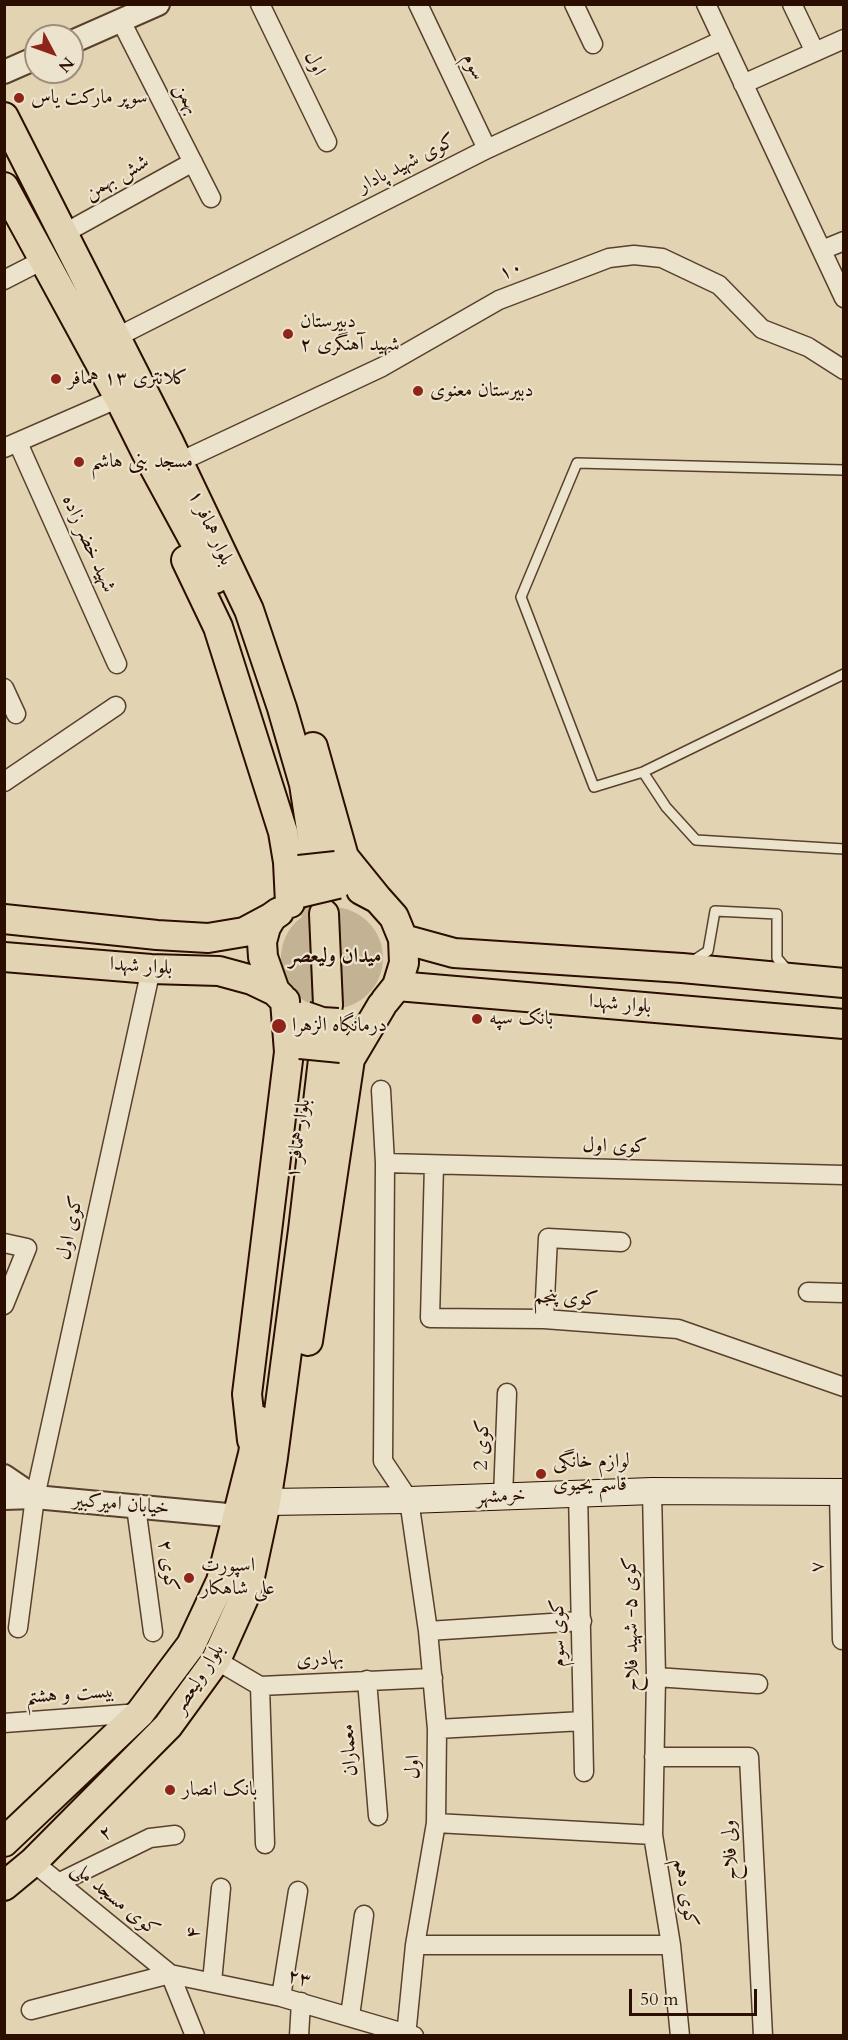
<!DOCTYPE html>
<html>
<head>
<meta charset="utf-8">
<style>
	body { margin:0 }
	#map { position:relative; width:848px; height:2040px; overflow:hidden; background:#e2d4b2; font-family:Cardo,serif }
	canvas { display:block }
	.frame { position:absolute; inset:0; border:6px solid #2b0e00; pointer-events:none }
	.north { position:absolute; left:24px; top:24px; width:60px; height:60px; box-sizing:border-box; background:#ece3cd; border:2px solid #9f8e7b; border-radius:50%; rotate:131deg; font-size:16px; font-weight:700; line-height:24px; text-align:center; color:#2b0e00 }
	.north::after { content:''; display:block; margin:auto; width:21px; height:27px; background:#8f2418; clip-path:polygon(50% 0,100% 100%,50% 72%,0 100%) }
	.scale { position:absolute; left:629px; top:1989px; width:128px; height:27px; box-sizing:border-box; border:3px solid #2b0e00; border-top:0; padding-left:8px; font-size:18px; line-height:21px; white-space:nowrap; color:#2b0e00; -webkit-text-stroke:4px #ece3cd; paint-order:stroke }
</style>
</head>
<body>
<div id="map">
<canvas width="848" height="2040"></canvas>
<div class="frame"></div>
<div class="north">N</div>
<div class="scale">50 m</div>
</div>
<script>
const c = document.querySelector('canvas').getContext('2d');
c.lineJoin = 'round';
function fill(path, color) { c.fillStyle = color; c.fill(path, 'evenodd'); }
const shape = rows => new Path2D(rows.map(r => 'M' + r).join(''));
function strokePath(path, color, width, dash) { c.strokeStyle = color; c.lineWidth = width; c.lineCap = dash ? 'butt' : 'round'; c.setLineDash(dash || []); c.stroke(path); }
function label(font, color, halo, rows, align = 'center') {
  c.font = font + ' Cardo,Amiri,serif'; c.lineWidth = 4.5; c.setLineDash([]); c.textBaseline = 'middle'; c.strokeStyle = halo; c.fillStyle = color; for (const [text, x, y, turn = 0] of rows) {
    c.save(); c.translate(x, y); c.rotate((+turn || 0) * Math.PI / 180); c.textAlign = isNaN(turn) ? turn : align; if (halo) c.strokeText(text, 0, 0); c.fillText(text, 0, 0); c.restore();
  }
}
fill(shape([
	'281 958a51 51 0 1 1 102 0a51 51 0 1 1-102 0Z'
]), '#c3b294');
strokePath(shape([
	[307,916,307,869]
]), '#c7b697', 28, [28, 14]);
const service = shape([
	[844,470,577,463,521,597,594,787,643,772,844,674],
	[643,772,666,807,696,840,844,849],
	[691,962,708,951,715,911,777,914,777,958,788,971]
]);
const minor = shape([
	[260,4,327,142],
	[418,4,487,149],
	[574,4,593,44],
	[706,4,844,298],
	[792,4,815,52],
	[121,21,211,198],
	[743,84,844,39],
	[63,234,193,162],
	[822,250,844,241],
	[4,280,43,260],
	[117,337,487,149,723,40],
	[18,443,117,664],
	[4,448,119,398],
	[192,456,382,367,499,300,609,258,634,255,662,258,719,285,762,329,808,347,844,370],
	[4,688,16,714],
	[4,782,116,706],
	[381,1090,385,1163,383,1461,409,1500,428,1631,437,1729,436,1823,415,1945,406,2036],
	[385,1163,844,1175],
	[434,1165,430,1318,544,1319,678,1329,844,1387],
	[4,1243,27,1248,4,1305],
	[808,1292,844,1293],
	[544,1319,548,1238,621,1242],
	[652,1491,656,1677,653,1835,671,1945,680,2036],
	[578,1492,584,1772],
	[839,1492,842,1640],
	[503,1497,507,1393],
	[136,1507,153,1632],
	[18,1628,35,1497,151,969],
	[428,1631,582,1621],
	[216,1660,260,1686,433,1678],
	[656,1677,758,1684],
	[367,1680,378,1816],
	[260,1686,265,1844],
	[4,1723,140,1713],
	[437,1729,583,1721],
	[654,1757,749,1757,763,2036],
	[436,1823,653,1835],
	[33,1862,170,1974,195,2036],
	[58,1883,150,1838,175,1835],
	[415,1945,671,1945],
	[212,1982,221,1888],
	[281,1997,298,1891],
	[31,2010,170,1974,281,1997,414,2036],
	[350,2016,364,1915],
	[299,2036,301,2002]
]);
const tertiary = shape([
	[72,42,158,4],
	[4,72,36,58],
	[4,1476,35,1497],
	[4,1498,35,1497,238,1516]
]);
const secondary = shape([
	[266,1502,409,1500,652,1491,844,1492]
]);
const primary = shape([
	[4,117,168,440,249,610,282,708,304,784,316,861],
	[4,187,119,398,146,452,215,579],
	[186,560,218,627,283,832,288,862,290,903],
	[313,747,344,857,378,899],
	[361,890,378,899,394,917,403,939,404,963,397,986,385,1001],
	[279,912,272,917,266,927,262,942,263,957,275,991,281,997],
	[324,914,328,1005],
	[4,919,157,935,208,938,244,932,272,917],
	[403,939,454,953,682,968,844,983],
	[4,957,151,969,219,971,252,980,275,991],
	[397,986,844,1024],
	[308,1341,350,1059,382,1005],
	[252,1440,247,1394,289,1052,285,1001],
	[4,1842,140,1713,191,1645,221,1581,253,1454,258,1420],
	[4,1886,33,1862,168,1726,216,1660,247,1591,266,1502,273,1457,303,1230,324,1051]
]);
strokePath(service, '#59402c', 12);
strokePath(minor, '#59402c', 21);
strokePath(tertiary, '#59402c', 26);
strokePath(secondary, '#2b0e00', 28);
strokePath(primary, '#2b0e00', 32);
strokePath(service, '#ece3cd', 9);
strokePath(minor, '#ece3cd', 18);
strokePath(tertiary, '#ece3cd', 22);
strokePath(secondary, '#ece3cd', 26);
strokePath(primary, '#e2d4b2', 28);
const primaryBridge = shape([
	[299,870,336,866],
	[300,893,338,884],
	[305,1016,322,1022,338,1023],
	[300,1044,341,1048]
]);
strokePath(primaryBridge, '#2b0e00', 32, []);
strokePath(primaryBridge, '#e2d4b2', 28);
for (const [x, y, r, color] of [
	[19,98,6,"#8f2418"],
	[288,334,6,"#8f2418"],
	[56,379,6,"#8f2418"],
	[418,391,6,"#8f2418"],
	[79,462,6,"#8f2418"],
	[477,1019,6,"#8f2418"],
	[279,1026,8,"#8f2418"],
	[541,1474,6,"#8f2418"],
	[189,1578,6,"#8f2418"],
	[170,1790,6,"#8f2418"]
]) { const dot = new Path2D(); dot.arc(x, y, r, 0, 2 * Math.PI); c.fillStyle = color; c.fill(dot); strokePath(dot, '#ece3cd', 2); }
label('20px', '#2b0e00', '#ece3cd', [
	["اول",314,64,64],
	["سوم",473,67,64],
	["بهمن",186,99,63],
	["کوی شهید پادار",407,164,-27],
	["شش بهمن",117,178,-29],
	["۱۰",511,271,-21],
	["بلوار همافر ۱",210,528,65],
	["شهید خضر زاده",88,544,66],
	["بلوار شهدا",141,967,4],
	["بلوار شهدا",620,1005,5],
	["بلوار همافر ۱",299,1139,-82],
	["کوی اول",615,1147,1],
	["کوی اول",71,1228,-78],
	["کوی پنجم",566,1299,3],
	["کوی 2",483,1445,-88],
	["خرمشهر",501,1497,-3],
	["خیابان امیرکبیر",121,1505,5],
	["کوی ۲",167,1566,82],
	["۷",818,1567,-91],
	["کوی ۵- شهید فلاح",632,1624,-91],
	["کوی سوم",559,1633,-91],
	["بهادری",320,1660,-3],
	["بلوار ولیعصر",199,1679,-57],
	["بیست و هشتم",70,1695,-4],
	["معماران",350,1750,-94],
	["اول",414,1767,-89],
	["۲",106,1834,-26],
	["ولی فلاح",731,1850,-93],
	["کوی دهم",685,1893,81],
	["کوی مسجد ملی",115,1900,39],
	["۴",194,1933,-84],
	["۲۳",299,1979,15]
]);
label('20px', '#2b0e00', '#ece3cd', [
	["سوپر مارکت یاس",31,98],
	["دبیرستان",300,322],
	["شهید آهنگری ۲",300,345],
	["کلانتری ۱۳ همافر",68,379],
	["دبیرستان معنوی",430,391],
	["مسجد بنی هاشم",91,462],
	["بانک سپه",489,1019],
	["درمانگاه الزهرا",292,1026],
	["لوازم خانگی",553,1462],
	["قاسم یحیوی",553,1485],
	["اسپورت",201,1566],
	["علی شاهکار",201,1589],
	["بانک انصار",182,1790]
], 'left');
label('bold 21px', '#2b0e00', '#ece3cd', [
	["میدان ولیعصر",335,957]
]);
</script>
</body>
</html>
